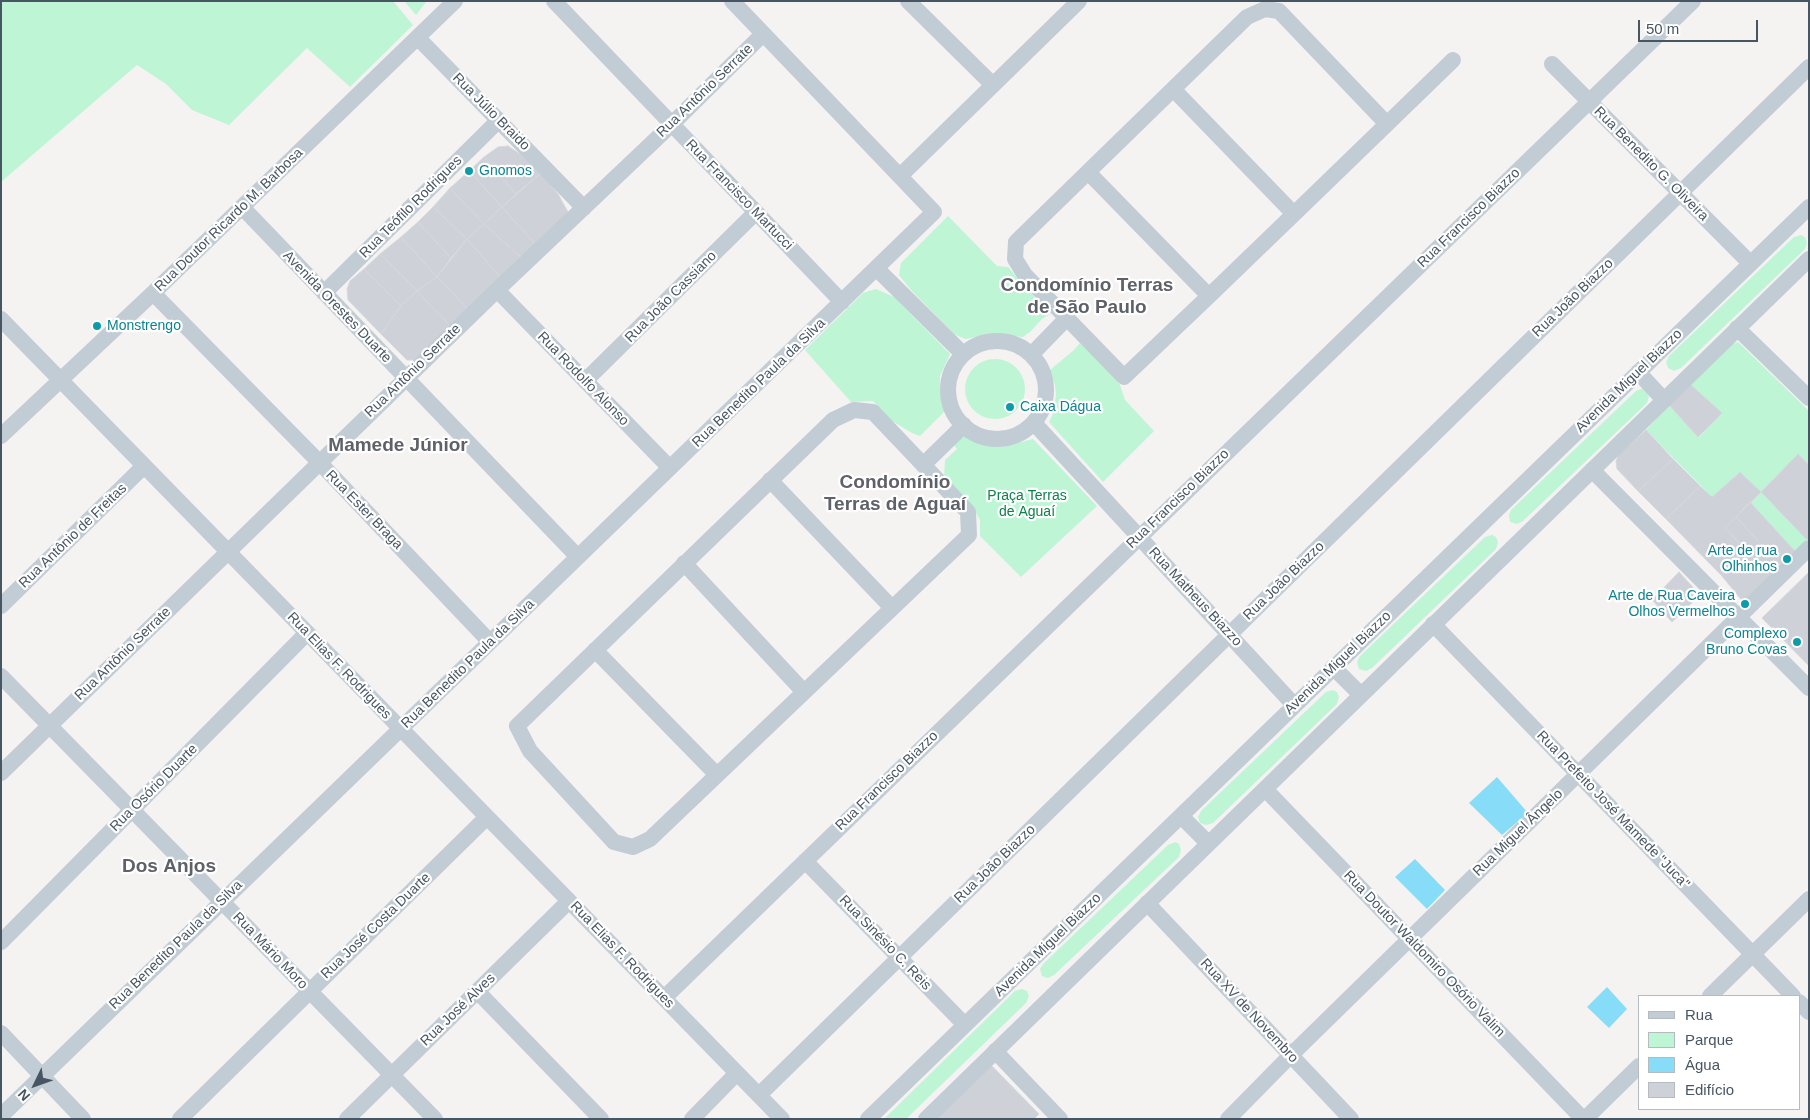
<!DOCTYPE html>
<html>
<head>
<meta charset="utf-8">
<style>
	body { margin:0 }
	#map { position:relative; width:1810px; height:1120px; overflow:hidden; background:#f5f2f2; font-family:Helvetica,sans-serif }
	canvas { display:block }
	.frame { position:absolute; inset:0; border:2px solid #485563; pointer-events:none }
	.legend { position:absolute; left:1638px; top:995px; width:162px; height:115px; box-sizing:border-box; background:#fff; border:1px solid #b6bbc1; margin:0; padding:6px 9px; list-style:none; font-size:15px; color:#485563 }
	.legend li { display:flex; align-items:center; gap:10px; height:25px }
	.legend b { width:25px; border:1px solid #b6bbc1 }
	.north { position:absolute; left:10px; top:1060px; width:50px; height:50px; -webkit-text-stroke:4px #fff; paint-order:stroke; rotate:228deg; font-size:14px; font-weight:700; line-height:20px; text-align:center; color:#485563 }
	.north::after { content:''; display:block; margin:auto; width:18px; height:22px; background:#485563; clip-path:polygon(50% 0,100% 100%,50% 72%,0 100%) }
	.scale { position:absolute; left:1638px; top:20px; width:120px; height:22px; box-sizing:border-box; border:2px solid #485563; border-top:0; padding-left:6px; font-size:15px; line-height:18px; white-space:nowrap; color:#485563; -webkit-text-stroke:4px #fff; paint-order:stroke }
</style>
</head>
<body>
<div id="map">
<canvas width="1810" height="1120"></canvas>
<div class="frame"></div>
<ul class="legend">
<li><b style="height:6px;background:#c2ccd5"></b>Rua</li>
<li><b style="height:14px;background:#bef5d5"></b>Parque</li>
<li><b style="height:14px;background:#87ddf7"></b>Água</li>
<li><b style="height:14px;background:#ced1d8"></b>Edifício</li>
</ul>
<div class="north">N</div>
<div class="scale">50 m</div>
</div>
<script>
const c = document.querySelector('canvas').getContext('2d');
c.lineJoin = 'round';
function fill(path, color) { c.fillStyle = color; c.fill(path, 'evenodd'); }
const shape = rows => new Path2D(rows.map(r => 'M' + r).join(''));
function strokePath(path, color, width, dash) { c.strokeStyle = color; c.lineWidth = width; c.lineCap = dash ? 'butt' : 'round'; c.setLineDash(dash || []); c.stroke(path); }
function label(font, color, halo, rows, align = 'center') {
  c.font = font + ' Helvetica,sans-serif'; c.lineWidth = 4.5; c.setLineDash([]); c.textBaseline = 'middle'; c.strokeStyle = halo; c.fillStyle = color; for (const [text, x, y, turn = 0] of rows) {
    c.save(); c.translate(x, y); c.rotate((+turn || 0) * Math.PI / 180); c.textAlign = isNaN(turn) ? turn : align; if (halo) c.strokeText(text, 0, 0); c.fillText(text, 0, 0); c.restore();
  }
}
fill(shape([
	[1,1,393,1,413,25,350,87,307,48,229,125,192,110,166,84,137,65,1,182],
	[404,1,427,1,416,15],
	[948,216,997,266,1008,267,1050,314,1042,319,1031,331,1023,337,1004,335,983,336,965,339,954,334,911,290,899,275,901,263],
	[1801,235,1805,237,1807,243,1805,249,1681,368,1674,371,1668,368,1666,362,1669,356,1794,237],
	[876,289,894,297,950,354,940,376,940,392,945,411,920,436,912,433,892,421,873,401,851,402,805,350,863,293],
	[1738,342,1809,411,1809,465,1798,454,1761,492,1807,540,1795,551,1750,502,1761,492,1740,472,1712,497,1646,430,1669,405,1699,437,1721,413,1690,384,1729,345],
	[1080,343,1113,375,1120,385,1125,400,1154,431,1103,482,1049,422,1053,414,1056,395,1055,385,1050,370,1074,350],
	'965 389a30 30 0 1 1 60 0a30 30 0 1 1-60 0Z',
	[1643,388,1649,396,1647,403,1523,521,1517,524,1510,522,1509,515,1511,510,1636,391],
	[965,433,975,442,986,445,1002,447,1033,439,1097,506,1021,577,980,536,980,520,975,511,944,478,945,460,957,449,953,444],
	[1492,535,1496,537,1498,542,1496,549,1372,668,1366,671,1359,669,1357,662,1360,656,1485,537],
	[1333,690,1337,692,1339,697,1337,704,1213,823,1206,825,1200,823,1198,817,1201,811,1326,692],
	[1175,842,1179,844,1181,850,1179,857,1054,975,1048,978,1042,976,1040,969,1043,964,1168,845],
	[1022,989,1027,991,1029,996,1026,1003,906,1119,884,1119,1015,991]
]), '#bef5d5');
fill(shape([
	[1497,777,1528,813,1502,835,1469,803],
	[1415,859,1445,890,1427,909,1395,877],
	[1607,987,1627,1009,1609,1028,1587,1007]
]), '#87ddf7');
const building = shape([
	[508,146,529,160,541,173,516,194,484,157,498,147,508,146],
	[484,157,516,194,502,207,469,171,484,157],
	[469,171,502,207,484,224,450,188,469,171],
	[541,173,558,194,568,212,536,245,502,207,541,173],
	[450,188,484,224,467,239,433,207,450,188],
	[433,207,467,239,451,258,418,222,433,207],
	[502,207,536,245,522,258,484,224,502,207],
	[418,222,451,258,437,277,401,237,418,222],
	[484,224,522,258,502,279,467,239,484,224],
	[401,237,437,277,417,291,380,254,401,237],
	[467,239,502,279,468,309,437,277,467,239],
	[380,254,417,291,401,306,364,269,380,254],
	[364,269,401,306,381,334,348,300,347,289,350,281,364,269],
	[437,277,468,309,450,326,417,291,437,277],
	[417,291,450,326,427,351,414,360,407,360,381,334,401,306,417,291],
	[1690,384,1722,413,1698,437,1669,405,1690,384],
	[1646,430,1673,459,1638,491,1617,469,1616,461,1619,454,1646,430],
	[1798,454,1809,465,1809,537,1807,540,1761,492,1798,454],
	[1673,459,1700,486,1666,519,1638,491,1673,459],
	[1740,472,1761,492,1725,528,1744,548,1721,575,1666,519,1700,486,1712,497,1740,472],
	[1750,502,1795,551,1781,566,1736,517,1750,502],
	[1736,517,1781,566,1770,576,1725,528,1736,517],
	[1744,548,1770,576,1745,604,1721,575,1744,548],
	[1679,572,1700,595,1672,622,1652,600,1679,572],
	[1809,572,1809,666,1762,618,1809,572],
	[990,1064,1039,1114,1034,1119,934,1119,990,1064]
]);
fill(building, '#ced1d8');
strokePath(building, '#d6d8de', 1);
strokePath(shape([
	[554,1,842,302],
	[908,1,993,85],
	[418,38,584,208],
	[1552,64,1750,263],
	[1173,89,1294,214],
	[1387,124,1279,11,1265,9,1247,17,1016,242,1015,259,1025,275,1124,377,1209,296,1294,214,1387,124,1453,60],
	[1088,172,1209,296],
	[900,176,1079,1],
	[242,207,578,557],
	[877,269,963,354],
	[497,290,670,468],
	[153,293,320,463,490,642],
	[324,293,499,120],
	[1,319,782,1119],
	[1737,328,1809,398],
	'948 390a49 49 0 1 1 98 0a49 49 0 1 1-98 0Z',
	[1032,354,1067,318],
	[1638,372,1664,400],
	[585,381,756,212],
	[854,410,873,412,968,512,969,535,650,839,633,847,614,842,530,751,517,726,833,420,854,410],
	[1034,423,1294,705],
	[1,436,153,293,455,1],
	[923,465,964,425],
	[1592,470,1809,688],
	[770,480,892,608],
	[684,563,804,692],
	[1,606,144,466],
	[1433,624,1793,996],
	[595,650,717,775],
	[1333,667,1361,695],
	[1,676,435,1119],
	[1,773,497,290,671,125,763,34],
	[1265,789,1583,1119],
	[1181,816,1208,843],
	[805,861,965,1025],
	[1147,903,1351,1119],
	[1,942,307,633],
	[477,991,601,1119],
	[1710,996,1809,899],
	[664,998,1693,1],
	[1799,1002,1809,1012],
	[1,1033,83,1119],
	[995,1051,1060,1119],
	[759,1095,1809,67],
	[1,1116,934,212,732,1],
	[180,1119,487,817],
	[347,1119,569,901],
	[692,1119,737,1073],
	[868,1119,1809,207],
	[926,1119,1809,259],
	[1228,1119,1291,1055,1809,548],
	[1585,1119,1639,1066]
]), '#c2ccd5', 16);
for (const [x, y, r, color] of [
	[469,171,5,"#0f9aa8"],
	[97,326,5,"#0f9aa8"],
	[1010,407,5,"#0f9aa8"],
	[1787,559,5,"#0f9aa8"],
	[1745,604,5,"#0f9aa8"],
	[1797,642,5,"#0f9aa8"]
]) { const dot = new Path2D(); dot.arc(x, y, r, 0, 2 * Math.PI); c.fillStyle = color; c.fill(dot); strokePath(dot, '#fff', 2); }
label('14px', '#485563', '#fff', [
	["Rua Antônio Serrate",705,91,-44],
	["Rua Júlio Braido",491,112,45],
	["Rua Benedito G. Oliveira",1651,164,45],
	["Rua Francisco Martucci",739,195,46],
	["Rua Teófilo Rodrigues",411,207,-45],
	["Rua Francisco Biazzo",1469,218,-44],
	["Rua Doutor Ricardo M. Barbosa",229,220,-44],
	["Rua João Cassiano",671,297,-45],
	["Rua João Biazzo",1573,298,-44],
	["Avenida Orestes Duarte",337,307,46],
	["Rua Antônio Serrate",413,371,-44],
	["Rua Rodolfo Alonso",583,379,46],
	["Avenida Miguel Biazzo",1629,381,-44],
	["Rua Benedito Paula da Silva",759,383,-44],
	["Rua Francisco Biazzo",1178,499,-44],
	["Rua Ester Braga",364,510,46],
	["Rua Antônio de Freitas",73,536,-44],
	["Rua João Biazzo",1284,581,-44],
	["Rua Matheus Biazzo",1195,597,47],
	["Rua Antônio Serrate",123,654,-44],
	["Avenida Miguel Biazzo",1338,663,-44],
	["Rua Benedito Paula da Silva",468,664,-44],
	["Rua Elias F. Rodrigues",339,666,46],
	["Rua Francisco Biazzo",887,781,-44],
	["Rua Osório Duarte",154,788,-45],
	["Rua Prefeito José Mamede \"Juca\"",1613,810,46],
	["Rua Miguel Ângelo",1518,833,-44],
	["Rua João Biazzo",995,864,-44],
	["Rua José Costa Duarte",376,926,-44],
	["Rua Sinésio C. Reis",885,943,46],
	["Rua Benedito Paula da Silva",176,945,-44],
	["Avenida Miguel Biazzo",1048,945,-44],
	["Rua Mário Moro",270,951,46],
	["Rua Doutor Waldomiro Osório Valim",1424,954,46],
	["Rua Elias F. Rodrigues",622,955,46],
	["Rua José Alves",458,1010,-44],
	["Rua XV de Novembro",1249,1011,47]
]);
label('14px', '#0d838f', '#fff', [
	["Gnomos",479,171],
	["Monstrengo",107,326],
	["Caixa Dágua",1020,407],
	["Arte de rua",1777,551,"right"],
	["Olhinhos",1777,567,"right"],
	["Arte de Rua Caveira",1735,596,"right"],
	["Olhos Vermelhos",1735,612,"right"],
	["Complexo",1787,634,"right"],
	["Bruno Covas",1787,650,"right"]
], 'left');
label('14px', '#0d824b', '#fff', [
	["Praça Terras",1027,496],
	["de Aguaí",1027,512]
]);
label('bold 19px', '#5e6268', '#fff', [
	["Condomínio Terras",1087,286],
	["de São Paulo",1087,308],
	["Mamede Júnior",398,446],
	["Condomínio",895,483],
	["Terras de Aguaí",895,505],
	["Dos Anjos",169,867]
]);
</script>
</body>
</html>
